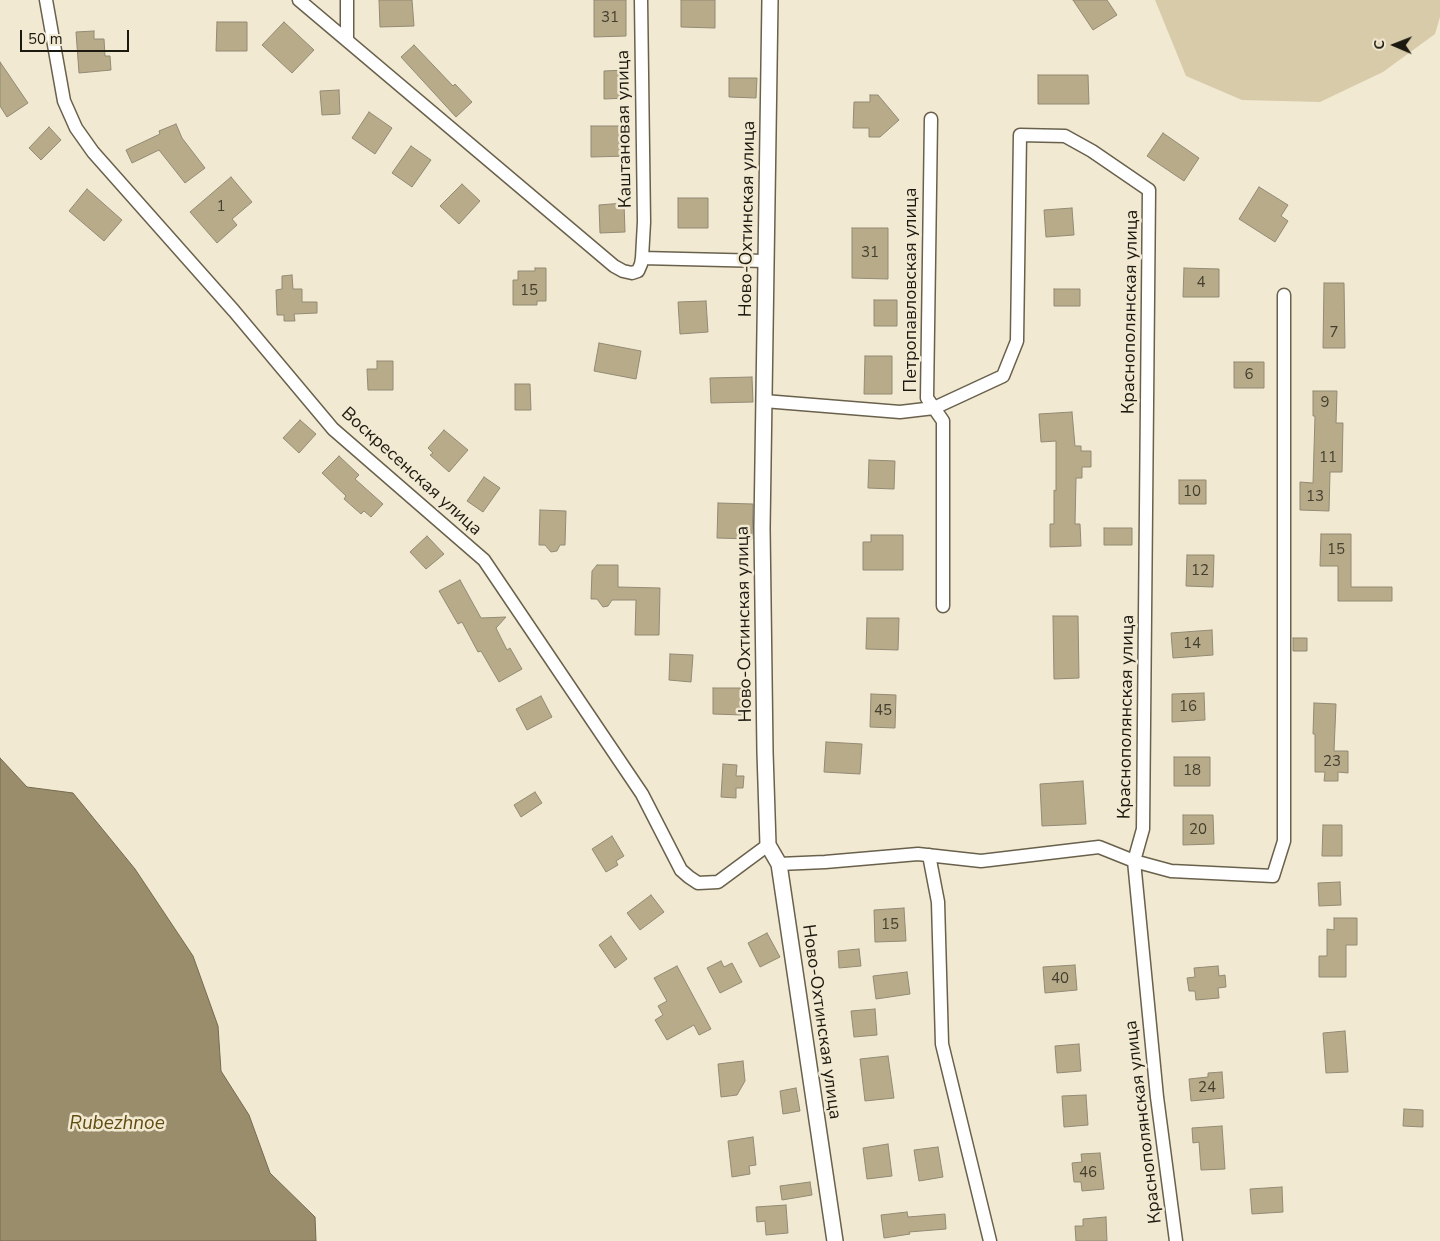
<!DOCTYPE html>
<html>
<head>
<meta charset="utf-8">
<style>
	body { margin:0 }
	#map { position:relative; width:1440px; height:1241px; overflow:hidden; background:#f2e9d2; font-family:"Nunito Sans",sans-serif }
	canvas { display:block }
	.north { position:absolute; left:1370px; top:20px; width:50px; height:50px; -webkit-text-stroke:4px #f2e9d2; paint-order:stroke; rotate:271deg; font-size:14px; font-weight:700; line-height:20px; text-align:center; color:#1c1910 }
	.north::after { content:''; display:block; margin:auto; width:18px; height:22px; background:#1c1910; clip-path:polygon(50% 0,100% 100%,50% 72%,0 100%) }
	.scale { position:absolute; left:20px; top:30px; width:109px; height:22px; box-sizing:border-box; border:2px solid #1c1910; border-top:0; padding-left:6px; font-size:15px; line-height:18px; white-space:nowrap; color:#1c1910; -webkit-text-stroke:4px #f2e9d2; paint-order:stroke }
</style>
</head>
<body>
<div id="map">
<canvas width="1440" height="1241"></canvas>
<div class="north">С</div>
<div class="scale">50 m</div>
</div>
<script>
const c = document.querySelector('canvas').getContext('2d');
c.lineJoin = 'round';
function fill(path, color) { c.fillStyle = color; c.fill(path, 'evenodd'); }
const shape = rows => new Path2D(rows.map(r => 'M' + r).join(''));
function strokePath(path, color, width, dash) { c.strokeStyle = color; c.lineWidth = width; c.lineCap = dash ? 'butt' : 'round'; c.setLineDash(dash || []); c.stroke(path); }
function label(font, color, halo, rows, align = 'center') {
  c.font = font + ' "Nunito Sans",sans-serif'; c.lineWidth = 5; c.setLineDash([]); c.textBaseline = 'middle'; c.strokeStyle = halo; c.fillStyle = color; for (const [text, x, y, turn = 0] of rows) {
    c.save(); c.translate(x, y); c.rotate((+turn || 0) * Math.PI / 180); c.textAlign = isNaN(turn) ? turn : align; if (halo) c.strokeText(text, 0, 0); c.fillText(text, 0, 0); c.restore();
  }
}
fill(shape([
	[1155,0,1440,0,1440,17,1435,34,1383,72,1320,102,1242,100,1186,76]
]), '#d8cbaa');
const water = shape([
	[0,758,27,787,73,793,135,869,193,956,218,1026,221,1071,249,1115,270,1173,315,1217,316,1241,0,1241,0,758]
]);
fill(water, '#9a8d6c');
strokePath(water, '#746a50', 1);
const building = shape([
	[379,0,412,0,414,26,380,27,379,0],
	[594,0,626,0,626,36,594,37,594,0],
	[681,0,715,0,715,28,681,27,681,0],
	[1073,0,1107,0,1117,15,1093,30,1073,0],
	[217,22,247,22,247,51,216,51,217,22],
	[284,22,314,50,292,73,262,45,284,22],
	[94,31,94,39,104,39,105,56,110,56,111,70,79,73,76,32,94,31],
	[414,45,453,86,455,84,472,102,456,117,401,57,414,45],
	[0,62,28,103,7,117,0,106,0,62],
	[626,70,627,98,604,99,604,71,626,70],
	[1038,75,1088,75,1089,104,1038,104,1038,75],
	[729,78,757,78,756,98,729,97,729,78],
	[339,90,340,114,322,115,320,91,339,90],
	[870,95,878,95,899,120,880,137,869,137,869,128,853,128,854,102,870,102,870,95],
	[369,112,392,128,375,154,352,138,369,112],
	[176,124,182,138,205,168,185,183,159,150,132,163,126,150,160,134,159,131,176,124],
	[591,126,628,126,629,156,591,157,591,126],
	[49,127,61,140,41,160,29,148,49,127],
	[1163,133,1199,158,1184,181,1147,156,1163,133],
	[411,146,431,160,412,187,392,173,411,146],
	[231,177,252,202,232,219,237,225,217,243,190,212,231,177],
	[462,184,480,201,459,224,440,206,462,184],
	[1259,187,1288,205,1281,216,1288,221,1275,242,1239,219,1259,187],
	[87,189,122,220,104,241,69,211,87,189],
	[678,198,708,198,708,228,678,228,678,198],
	[624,203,625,232,600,233,599,205,624,203],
	[1072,208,1074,235,1046,237,1044,210,1072,208],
	[852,228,888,228,888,279,852,278,852,228],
	[535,268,546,268,546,301,537,301,537,305,513,305,513,280,518,280,518,271,535,271,535,268],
	[1184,268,1219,269,1219,297,1183,297,1184,268],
	[292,275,293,289,302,289,302,302,317,302,317,313,294,314,295,321,284,321,284,315,277,315,276,290,282,289,282,276,292,275],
	[1324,283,1344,283,1345,348,1323,348,1324,283],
	[1054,289,1080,289,1080,306,1054,306,1054,289],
	[874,300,897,300,897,326,874,326,874,300],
	[706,301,708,332,680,334,678,302,706,301],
	[599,343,641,351,636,379,594,371,599,343],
	[865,356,892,356,892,394,864,394,865,356],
	[377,361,393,361,393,390,368,390,367,369,377,369,377,361],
	[1234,362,1264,362,1264,388,1234,388,1234,362],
	[752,377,753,402,711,403,710,378,752,377],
	[515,384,530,384,531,410,515,410,515,384],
	[1313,391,1337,391,1336,423,1343,423,1342,472,1330,472,1329,511,1300,510,1300,482,1313,483,1315,416,1313,416,1313,391],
	[1072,412,1075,446,1081,446,1081,451,1091,451,1091,467,1082,467,1082,478,1076,478,1075,524,1080,524,1081,546,1050,547,1050,524,1054,524,1054,490,1056,491,1056,441,1041,442,1039,414,1072,412],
	[300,420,316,434,299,453,283,438,300,420],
	[444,430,468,450,449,472,430,455,433,453,428,448,444,430],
	[339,456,359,475,355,479,383,504,371,517,364,511,361,514,344,499,346,496,322,473,339,456],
	[869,460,895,461,894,489,868,488,869,460],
	[484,477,500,488,483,512,467,501,484,477],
	[1179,480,1206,480,1206,504,1179,504,1179,480],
	[718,503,753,504,752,539,717,538,718,503],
	[540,510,566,511,565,545,560,545,557,551,551,552,545,545,539,545,540,510],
	[1104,528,1132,528,1132,545,1104,545,1104,528],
	[1321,534,1351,534,1351,587,1392,587,1392,601,1338,601,1338,566,1320,566,1321,534],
	[871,535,903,535,903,570,863,570,863,542,871,542,871,535],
	[427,536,444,554,426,569,410,552,427,536],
	[1187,555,1214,555,1213,587,1186,586,1187,555],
	[597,565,618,565,618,587,660,588,659,635,635,635,636,600,612,600,608,606,603,607,597,599,591,599,592,571,597,565],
	[460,580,481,618,506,617,496,628,507,650,510,648,522,669,499,682,481,651,478,652,462,622,458,624,439,591,460,580],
	[1053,616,1078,616,1079,678,1054,679,1053,616],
	[867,618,899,618,898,650,866,649,867,618],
	[1212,630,1213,655,1173,658,1171,633,1212,630],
	[1293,638,1307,638,1307,651,1293,651,1293,638],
	[670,654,693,655,691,682,669,680,670,654],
	[713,688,744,688,743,715,713,714,713,688],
	[1204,693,1205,720,1172,722,1172,694,1204,693],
	[871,694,896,695,895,728,870,727,871,694],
	[541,696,552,717,527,730,516,709,541,696],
	[1314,703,1336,704,1334,751,1348,751,1348,773,1338,772,1338,781,1324,781,1325,772,1315,772,1315,734,1313,734,1314,703],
	[826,742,862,744,860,774,824,772,826,742],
	[1174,757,1210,757,1210,786,1174,786,1174,757],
	[723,764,737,765,736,776,744,776,743,788,736,788,736,798,721,797,723,764],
	[1083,781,1086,824,1042,826,1040,784,1083,781],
	[535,792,542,803,521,817,514,805,535,792],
	[1183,815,1213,815,1214,844,1183,845,1183,815],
	[1323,825,1342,825,1342,856,1322,856,1323,825],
	[612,836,624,856,616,861,618,865,606,872,592,849,612,836],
	[1340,882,1341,905,1319,906,1318,883,1340,882],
	[651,895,664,912,640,930,627,913,651,895],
	[904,908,906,941,875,942,874,910,904,908],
	[1334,918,1357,918,1357,945,1346,945,1346,977,1319,977,1319,956,1327,956,1327,929,1334,930,1334,918],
	[767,933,780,957,760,967,748,943,767,933],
	[611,936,627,959,615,968,599,945,611,936],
	[859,949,861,966,839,968,838,951,859,949],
	[721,961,724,967,732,963,742,982,720,993,707,968,721,961],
	[1075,965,1077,990,1045,993,1043,967,1075,965],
	[677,966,711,1029,699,1035,694,1025,667,1040,655,1020,663,1015,658,1006,667,1001,654,978,677,966],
	[1218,966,1219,976,1225,975,1226,987,1218,988,1219,998,1196,1000,1195,991,1189,991,1187,978,1195,977,1194,968,1218,966],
	[907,972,910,994,876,999,873,976,907,972],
	[875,1009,877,1035,854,1037,851,1011,875,1009],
	[1345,1031,1348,1072,1326,1073,1323,1033,1345,1031],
	[1079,1044,1081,1071,1057,1073,1055,1046,1079,1044],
	[888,1056,894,1098,865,1101,860,1059,888,1056],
	[743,1061,745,1081,737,1095,721,1097,718,1064,743,1061],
	[1222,1072,1224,1098,1191,1101,1189,1079,1208,1077,1208,1073,1222,1072],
	[796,1088,800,1111,783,1114,780,1091,796,1088],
	[1086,1095,1088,1125,1064,1127,1062,1096,1086,1095],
	[1404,1109,1423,1110,1423,1127,1403,1126,1404,1109],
	[1222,1126,1225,1169,1201,1170,1199,1142,1193,1143,1192,1128,1222,1126],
	[753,1137,756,1165,749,1166,750,1174,732,1177,728,1141,753,1137],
	[888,1144,892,1176,867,1179,863,1148,888,1144],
	[938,1147,943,1177,919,1181,914,1150,938,1147],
	[1100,1153,1104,1189,1082,1191,1081,1182,1074,1182,1072,1163,1082,1162,1081,1154,1100,1153],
	[810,1182,812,1195,782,1200,780,1186,810,1182],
	[1282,1187,1283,1212,1252,1214,1250,1189,1282,1187],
	[786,1205,788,1233,766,1235,765,1221,757,1222,756,1207,786,1205],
	[907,1212,908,1217,945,1214,946,1229,909,1232,910,1234,884,1238,881,1215,907,1212],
	[1106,1217,1107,1241,1076,1241,1075,1226,1083,1226,1083,1219,1106,1217]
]);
fill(building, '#b8ab89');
strokePath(building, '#928a75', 1);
const minor = shape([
	[46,0,64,101,76,128,93,152,234,311,333,429,484,560,642,794,681,870,689,877,698,883,718,882,768,845],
	[299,0,614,266,623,271,632,273,638,271,641,264,642,258,765,261],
	[347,0,347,39],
	[641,0,644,222,642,258],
	[931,119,927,398,943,421,943,606],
	[764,401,900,412,934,408,1003,376,1017,341,1020,135,1065,136,1092,151,1149,190,1143,829,1134,861,1157,1097,1176,1241],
	[929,855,938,902,942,1044,990,1241],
	[779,864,825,862,918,854,981,861,1099,847,1134,861,1171,871,1273,876,1284,841,1284,295]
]);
const tertiary = shape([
	[770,0,762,528,765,752,768,845,779,864,835,1241]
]);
strokePath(minor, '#69614c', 15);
strokePath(tertiary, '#69614c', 18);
strokePath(minor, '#fff', 12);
strokePath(tertiary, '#fff', 15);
label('15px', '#433e2e', null, [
	["31",610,18],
	["1",221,207],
	["31",870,253],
	["4",1201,283],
	["15",529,291],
	["7",1334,333],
	["6",1249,375],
	["9",1325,403],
	["11",1328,458],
	["10",1192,492],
	["13",1315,497],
	["15",1336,550],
	["12",1200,571],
	["14",1192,644],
	["16",1188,707],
	["45",883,711],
	["23",1332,762],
	["18",1192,771],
	["20",1198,830],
	["15",890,925],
	["40",1060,979],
	["24",1207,1088],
	["46",1088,1173]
]);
label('18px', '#1c1910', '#f2e9d2', [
	["Каштановая улица",625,129,-91],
	["Ново-Охтинская улица",748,219,-89],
	["Петропавловская улица",912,290,-90],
	["Краснополянская улица",1131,312,-89],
	["Воскресенская улица",411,472,42],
	["Ново-Охтинская улица",745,624,-91],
	["Краснополянская улица",1127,717,-89],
	["Ново-Охтинская улица",821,1022,82],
	["Краснополянская улица",1144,1122,-97]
]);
label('italic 19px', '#604c11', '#f2e9d2', [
	["Rubezhnoe",117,1124]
]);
</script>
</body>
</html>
